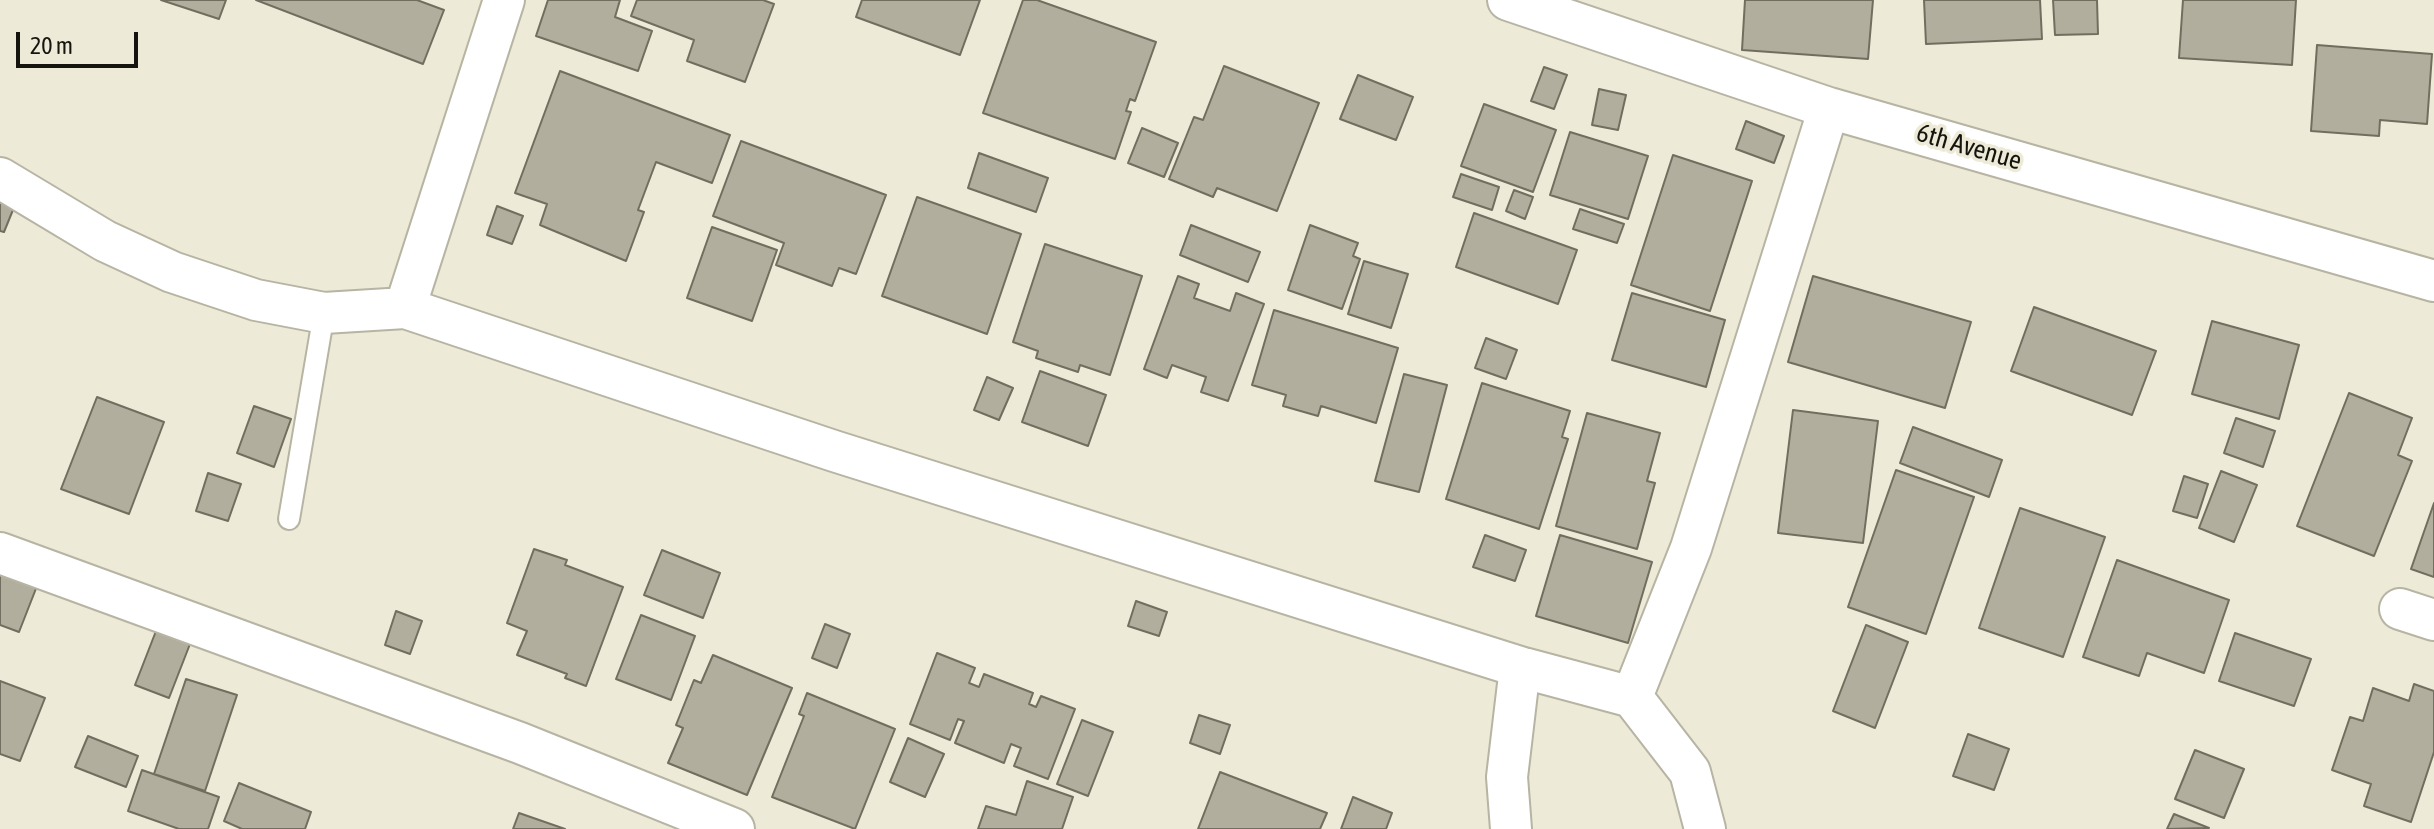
<!DOCTYPE html>
<html>
<head>
<meta charset="utf-8">
<style>
	body { margin:0 }
	#map { position:relative; width:2434px; height:829px; overflow:hidden; background:#edead8; font-family:"Asap Condensed",sans-serif }
	canvas { display:block }
	.scale { position:absolute; left:16px; top:32px; width:122px; height:36px; box-sizing:border-box; border:4px solid #15140e; border-top:0; padding-left:10px; font-size:24px; line-height:28px; white-space:nowrap; color:#15140e; -webkit-text-stroke:6px #edead8; paint-order:stroke }
</style>
</head>
<body>
<div id="map">
<canvas width="2434" height="829"></canvas>
<div class="scale">20 m</div>
</div>
<script>
const c = document.querySelector('canvas').getContext('2d');
c.lineJoin = 'round';
function fill(path, color) { c.fillStyle = color; c.fill(path, 'evenodd'); }
const shape = rows => new Path2D(rows.map(r => 'M' + r).join(''));
function strokePath(path, color, width, dash) { c.strokeStyle = color; c.lineWidth = width; c.lineCap = dash ? 'butt' : 'round'; c.setLineDash(dash || []); c.stroke(path); }
function label(font, color, halo, rows, align = 'center') {
  c.font = font + ' "Asap Condensed",sans-serif'; c.lineWidth = 7; c.setLineDash([]); c.textBaseline = 'middle'; c.strokeStyle = halo; c.fillStyle = color; for (const [text, x, y, turn = 0] of rows) {
    c.save(); c.translate(x, y); c.rotate((+turn || 0) * Math.PI / 180); c.textAlign = isNaN(turn) ? turn : align; if (halo) c.strokeText(text, 0, 0); c.fillText(text, 0, 0); c.restore();
  }
}
const building = shape([
	[161,0,226,0,219,19,161,0],
	[256,0,417,0,444,10,423,64,256,0],
	[548,0,620,0,615,17,652,31,638,71,536,36,548,0],
	[637,0,763,0,774,4,745,82,687,61,694,40,631,16,637,0],
	[862,0,980,0,960,55,856,17,862,0],
	[1023,0,1037,0,1156,42,1135,101,1130,99,1126,111,1131,112,1115,159,983,113,1023,0],
	[1745,0,1873,0,1868,59,1742,50,1745,0],
	[1924,0,2040,0,2042,39,1926,44,1924,0],
	[2053,0,2097,0,2098,34,2055,35,2053,0],
	[2183,0,2296,0,2292,65,2179,58,2183,0],
	[2317,45,2432,54,2427,124,2380,120,2379,136,2311,131,2317,45],
	[1224,66,1319,103,1277,211,1217,188,1213,197,1169,179,1194,117,1203,120,1224,66],
	[1544,67,1567,75,1554,109,1531,101,1544,67],
	[560,71,730,135,712,183,656,162,638,210,644,212,626,261,540,225,547,204,515,193,560,71],
	[1358,75,1413,97,1396,140,1340,119,1358,75],
	[1599,89,1626,95,1618,130,1592,125,1599,89],
	[1484,104,1556,130,1533,192,1461,166,1484,104],
	[1746,121,1784,136,1774,163,1736,149,1746,121],
	[1142,128,1178,143,1164,177,1128,163,1142,128],
	[1570,132,1648,156,1628,219,1550,195,1570,132],
	[741,141,886,195,856,274,839,268,832,286,776,265,784,243,713,216,741,141],
	[979,153,1048,178,1036,212,968,188,979,153],
	[1673,155,1752,181,1710,311,1631,285,1673,155],
	[1461,174,1499,187,1492,210,1453,197,1461,174],
	[1514,190,1533,197,1525,219,1506,211,1514,190],
	[0,193,17,200,4,232,0,231,0,193],
	[917,197,1021,234,987,334,882,296,917,197],
	[497,206,523,216,512,244,487,235,497,206],
	[1580,209,1624,224,1617,243,1573,229,1580,209],
	[1474,213,1577,250,1558,304,1456,267,1474,213],
	[1191,225,1260,252,1248,282,1180,255,1191,225],
	[1310,225,1358,243,1353,256,1360,259,1342,309,1288,290,1310,225],
	[712,227,777,250,752,321,687,298,712,227],
	[1045,244,1142,276,1110,375,1080,365,1078,372,1036,358,1038,351,1013,342,1045,244],
	[1364,261,1408,274,1391,328,1348,314,1364,261],
	[1178,276,1199,284,1194,298,1230,311,1236,293,1264,304,1228,401,1201,392,1206,377,1172,365,1167,378,1144,369,1178,276],
	[1813,276,1971,322,1945,408,1788,362,1813,276],
	[1632,293,1725,320,1706,387,1612,360,1632,293],
	[2034,307,2156,351,2132,415,2011,371,2034,307],
	[1274,310,1398,348,1376,423,1321,406,1318,416,1283,406,1286,395,1252,385,1274,310],
	[2212,321,2299,345,2279,419,2192,394,2212,321],
	[1486,338,1517,350,1506,379,1475,368,1486,338],
	[1040,371,1106,395,1088,446,1022,422,1040,371],
	[1404,374,1447,385,1419,492,1375,481,1404,374],
	[987,377,1013,388,999,420,974,410,987,377],
	[1482,383,1570,411,1562,437,1568,439,1539,529,1446,499,1482,383],
	[2349,393,2412,418,2398,455,2412,461,2374,556,2297,526,2349,393],
	[97,397,164,422,129,514,61,489,97,397],
	[254,406,291,419,274,467,237,453,254,406],
	[1793,410,1878,421,1863,543,1778,533,1793,410],
	[1587,413,1660,433,1647,481,1655,483,1637,549,1556,526,1587,413],
	[2236,418,2275,431,2263,467,2224,453,2236,418],
	[1913,427,2002,460,1989,497,1900,463,1913,427],
	[1896,470,1974,497,1926,634,1848,607,1896,470],
	[2221,471,2257,485,2234,542,2199,528,2221,471],
	[208,473,241,484,228,521,196,511,208,473],
	[2184,476,2208,484,2197,518,2173,511,2184,476],
	[2434,503,2434,577,2411,569,2434,503],
	[2020,508,2105,537,2063,657,1979,628,2020,508],
	[1485,535,1526,550,1515,581,1473,567,1485,535],
	[1560,535,1652,562,1628,643,1536,616,1560,535],
	[534,549,567,560,565,565,623,587,586,686,565,678,567,674,517,655,527,631,507,623,534,549],
	[662,550,720,573,703,618,644,595,662,550],
	[2117,560,2229,600,2204,673,2147,653,2139,676,2083,657,2117,560],
	[0,572,37,586,19,632,0,625,0,572],
	[1136,601,1167,612,1159,636,1128,626,1136,601],
	[396,611,422,621,410,654,385,645,396,611],
	[641,615,695,636,671,700,616,679,641,615],
	[825,624,850,634,837,668,812,658,825,624],
	[1866,625,1908,642,1875,728,1833,711,1866,625],
	[156,631,190,644,169,698,135,685,156,631],
	[2235,633,2311,659,2294,706,2219,681,2235,633],
	[937,653,975,668,969,683,979,687,984,674,1033,693,1029,704,1036,707,1041,696,1075,709,1048,779,1014,766,1021,748,1011,744,1004,763,955,743,964,721,958,719,950,740,910,724,937,653],
	[713,655,792,688,747,795,668,763,683,728,676,725,694,680,701,683,713,655],
	[186,679,237,695,205,791,154,774,186,679],
	[0,681,45,698,20,761,0,754,0,681],
	[2414,684,2434,691,2434,752,2411,822,2364,806,2371,784,2332,770,2350,717,2363,721,2373,688,2409,701,2414,684],
	[807,693,895,729,855,829,772,797,804,716,799,714,807,693],
	[1199,715,1230,725,1220,754,1190,743,1199,715],
	[1082,720,1113,732,1088,796,1057,784,1082,720],
	[1968,734,2009,749,1994,790,1953,776,1968,734],
	[88,736,138,756,126,787,75,767,88,736],
	[908,738,944,754,925,797,890,782,908,738],
	[2195,750,2244,769,2224,818,2175,799,2195,750],
	[142,770,219,797,208,829,179,829,128,811,142,770],
	[1220,772,1327,813,1320,829,1198,829,1220,772],
	[1027,781,1073,797,1062,829,978,829,986,806,1016,815,1027,781],
	[239,783,311,812,305,829,242,829,224,821,239,783],
	[1353,797,1392,813,1386,829,1341,829,1353,797],
	[519,813,565,829,513,829,519,813],
	[2174,814,2209,828,2167,829,2174,814]
]);
fill(building, '#b1ae9d');
strokePath(building, '#716e5f', 2);
const service = shape([
	[289,519,324,313]
]);
const minor = shape([
	[1508,0,1829,108,2434,281],
	[0,178,105,241,172,272,256,300,324,313,405,308,834,451,1520,667,1632,697,1690,772,1705,829],
	[405,308,504,0],
	[0,553,520,743,734,829],
	[2400,609,2434,620],
	[1632,697,1691,548,1829,108],
	[1511,829,1507,777,1520,667]
]);
strokePath(service, '#b7b4a3', 24);
strokePath(minor, '#b7b4a3', 44);
strokePath(service, '#fff', 20);
strokePath(minor, '#fff', 40);
label('26px', '#15140e', '#edead8', [
	["6th Avenue",1969,147,16]
]);
</script>
</body>
</html>
